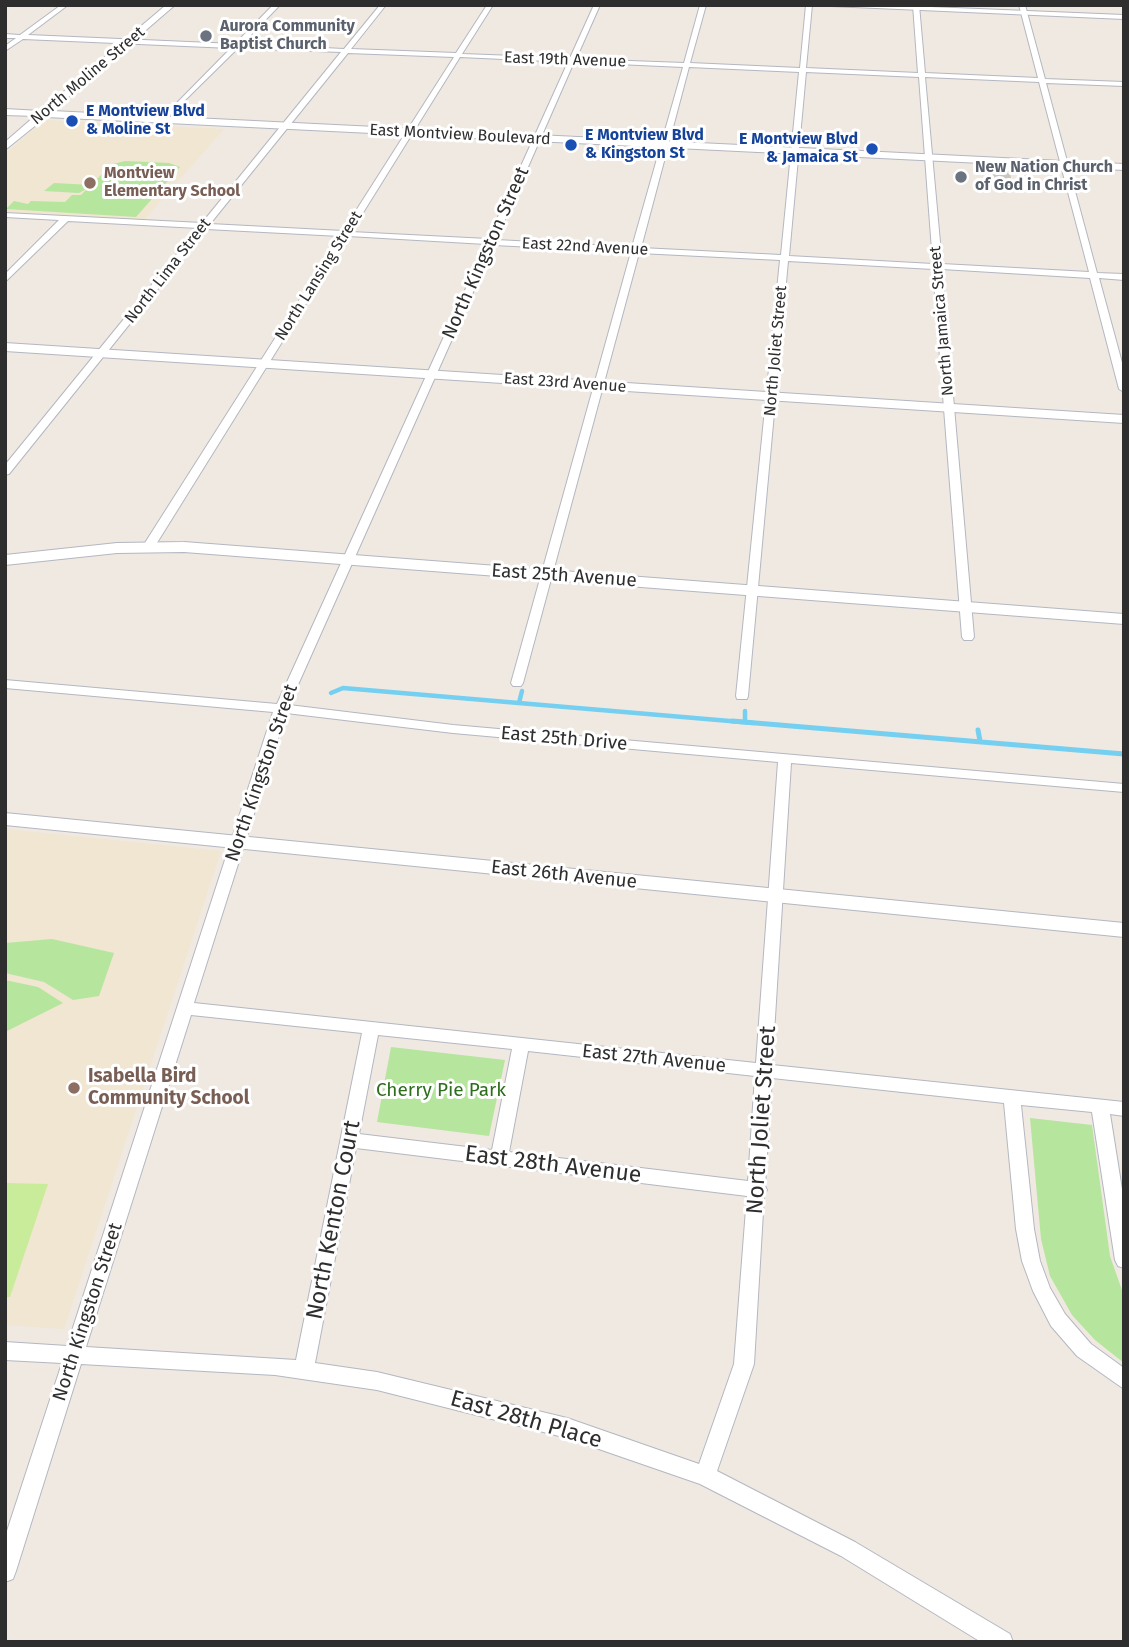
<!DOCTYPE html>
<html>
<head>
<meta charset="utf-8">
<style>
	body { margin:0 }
	#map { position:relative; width:1129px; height:1647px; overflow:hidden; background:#efe9e1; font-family:"Fira Sans",sans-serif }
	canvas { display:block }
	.frame { position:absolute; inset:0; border:7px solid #2e2e2e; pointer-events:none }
</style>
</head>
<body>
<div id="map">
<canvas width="1129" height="1647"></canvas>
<div class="frame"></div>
</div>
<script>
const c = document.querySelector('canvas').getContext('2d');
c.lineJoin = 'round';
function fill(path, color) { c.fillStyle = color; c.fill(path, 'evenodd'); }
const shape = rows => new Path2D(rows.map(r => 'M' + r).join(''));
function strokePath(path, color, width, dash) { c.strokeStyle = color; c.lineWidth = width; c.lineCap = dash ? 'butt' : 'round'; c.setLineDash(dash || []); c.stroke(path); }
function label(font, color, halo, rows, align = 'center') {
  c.font = font + ' "Fira Sans",sans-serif'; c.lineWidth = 6; c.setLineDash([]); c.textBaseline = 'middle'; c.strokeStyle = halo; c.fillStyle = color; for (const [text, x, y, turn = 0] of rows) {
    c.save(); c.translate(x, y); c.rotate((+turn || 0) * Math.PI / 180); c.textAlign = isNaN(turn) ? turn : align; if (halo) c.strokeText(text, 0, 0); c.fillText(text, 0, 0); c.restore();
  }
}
fill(shape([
	[44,120,224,129,144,220,5,212,5,154],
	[5,829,221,851,64,1329,5,1325]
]), '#f0e6d1');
fill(shape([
	[125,161,169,163,180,167,136,217,6,209,14,201,28,204,31,201,65,202,72,195,81,195,88,188,79,193,44,191,54,183,91,185,107,169,103,168,105,166],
	[52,939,114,953,99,996,73,1000,44,982,5,973,5,943],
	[5,980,38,987,63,1003,5,1032],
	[391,1047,505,1060,489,1136,377,1122],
	[1030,1118,1092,1125,1110,1256,1124,1296,1124,1363,1095,1340,1072,1315,1050,1276,1041,1239]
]), '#b6e59e');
fill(shape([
	[5,1183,48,1184,10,1297,5,1297]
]), '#c9ec9a');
strokePath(shape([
	[331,693,343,688,753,723],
	[519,703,522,691],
	[745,711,745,722]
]), '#75cff0', 4.5);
strokePath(shape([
	[732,721,1124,754],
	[978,730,980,741]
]), '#75cff0', 5);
const building = shape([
	[989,171,1009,172,1011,186,992,185,989,171]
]);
fill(building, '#cbc7bf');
strokePath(building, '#cbc5ba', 2);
const street = shape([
	[61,5,68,5,28,35,235,44,273,5,280,5,242,44,344,49,380,5,386,5,351,49,456,53,487,5,493,5,462,54,570,58,594,5,600,5,576,59,684,63,700,5,706,5,690,63,800,68,806,5,812,5,806,68,918,73,913,5,919,5,925,73,1038,78,1019,5,1025,5,1045,79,1124,82,1124,86,1046,83,1097,273,1124,274,1124,280,1099,278,1124,370,1124,392,1119,389,1090,278,942,269,974,637,972,640,964,640,962,637,933,269,788,261,748,696,747,699,737,699,736,696,780,260,639,253,523,683,521,686,513,686,511,683,631,252,494,245,289,705,453,725,1124,784,1124,792,791,763,772,1065,1124,1102,1124,1116,1110,1114,1124,1202,1124,1268,1118,1266,1115,1260,1092,1112,1021,1105,1034,1229,1040,1261,1050,1288,1065,1314,1091,1344,1124,1368,1124,1389,1077,1356,1051,1326,1033,1291,1022,1261,1016,1229,1004,1103,772,1078,765,1186,767,1190,764,1195,754,1364,717,1471,855,1542,1010,1634,1013,1642,981,1642,841,1556,700,1484,567,1438,377,1390,275,1375,81,1364,16,1571,13,1579,5,1582,5,1537,62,1363,5,1360,5,1342,67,1346,273,712,5,688,5,680,277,704,486,244,348,236,155,546,149,549,143,546,340,236,206,229,9,474,5,475,5,465,198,228,68,221,5,282,5,274,59,220,5,217,5,213,202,223,341,52,238,48,163,122,161,119,231,48,23,39,5,51,5,46,16,38,5,38,5,34,20,35,61,5],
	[348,53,454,57,343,231,210,224,348,53],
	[460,57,568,62,488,239,351,232,460,57],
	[574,62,683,67,632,247,496,240,574,62],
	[689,67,799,72,781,255,641,248,689,67],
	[806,72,919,77,933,264,789,256,806,72],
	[925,77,1039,82,1089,272,942,264,925,77],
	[286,713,453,733,778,762,756,1063,194,1003,286,713],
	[191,1015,362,1033,296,1360,86,1347,191,1015],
	[378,1035,512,1049,492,1150,359,1134,378,1035],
	[528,1051,755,1076,748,1181,509,1152,528,1051],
	[356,1148,747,1196,734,1364,699,1464,567,1418,377,1372,315,1363,356,1148]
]);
const secondary = shape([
	[166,5,175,5,52,111,1124,164,1124,170,46,117,5,150,5,142,35,116,5,115,5,109,41,111,166,5],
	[808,5,882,5,1124,15,1124,19,808,5],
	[5,343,1124,415,1124,423,5,351,5,343],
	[184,542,1124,614,1124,624,184,552,117,553,5,565,5,555,117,543,184,542],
	[5,813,1124,923,1124,937,5,825,5,813]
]);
strokePath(street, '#b4b7c1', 2);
strokePath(secondary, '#b4b7c1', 2);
fill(street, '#fff');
fill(secondary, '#fff');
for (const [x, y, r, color] of [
	[206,36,7,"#6b7280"],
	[72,121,7,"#1a4fb4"],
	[571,145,7,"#1a4fb4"],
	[872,149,7,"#1a4fb4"],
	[961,177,7,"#6b7280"],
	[90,183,7,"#8d6e63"],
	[74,1088,7,"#8d6e63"]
]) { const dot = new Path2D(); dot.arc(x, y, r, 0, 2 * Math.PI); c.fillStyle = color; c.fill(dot); strokePath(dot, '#fff', 2.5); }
label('bold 16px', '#5b616d', '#fff', [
	["Aurora Community",220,27],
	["Baptist Church",220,45],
	["New Nation Church",975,168],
	["of God in Christ",975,186]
], 'left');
label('16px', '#2e2e2e', '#fff', [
	["East 19th Avenue",565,60,2],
	["North Moline Street",88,76,-40],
	["East Montview Boulevard",460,135,3],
	["East 22nd Avenue",585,247,3],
	["North Lima Street",168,271,-52],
	["North Lansing Street",319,276,-58],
	["North Jamaica Street",942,321,-95],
	["North Joliet Street",776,351,-85],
	["East 23rd Avenue",565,383,4]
]);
label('bold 16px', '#164399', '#fff', [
	["E Montview Blvd",86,112],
	["& Moline St",86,130],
	["E Montview Blvd",585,136],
	["& Kingston St",585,154],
	["E Montview Blvd",858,140,"right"],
	["& Jamaica St",858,158,"right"]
], 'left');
label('bold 16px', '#785e54', '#fff', [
	["Montview",104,174],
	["Elementary School",104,192]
], 'left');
label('19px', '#2e2e2e', '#fff', [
	["North Kingston Street",486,253,-66],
	["East 25th Avenue",564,576,4],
	["East 25th Drive",564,739,5],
	["North Kingston Street",262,773,-71],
	["East 26th Avenue",564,875,6],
	["East 27th Avenue",654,1059,6],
	["North Kingston Street",88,1312,-72]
]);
label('bold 19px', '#785e54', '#fff', [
	["Isabella Bird",88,1077],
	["Community School",88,1099]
], 'left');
label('19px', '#2c6e1b', '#fff', [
	["Cherry Pie Park",441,1091]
]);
label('23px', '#2e2e2e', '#fff', [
	["North Joliet Street",762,1120,-86],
	["East 28th Avenue",553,1165,7],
	["North Kenton Court",334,1220,-79],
	["East 28th Place",526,1420,16]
]);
</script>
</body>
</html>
